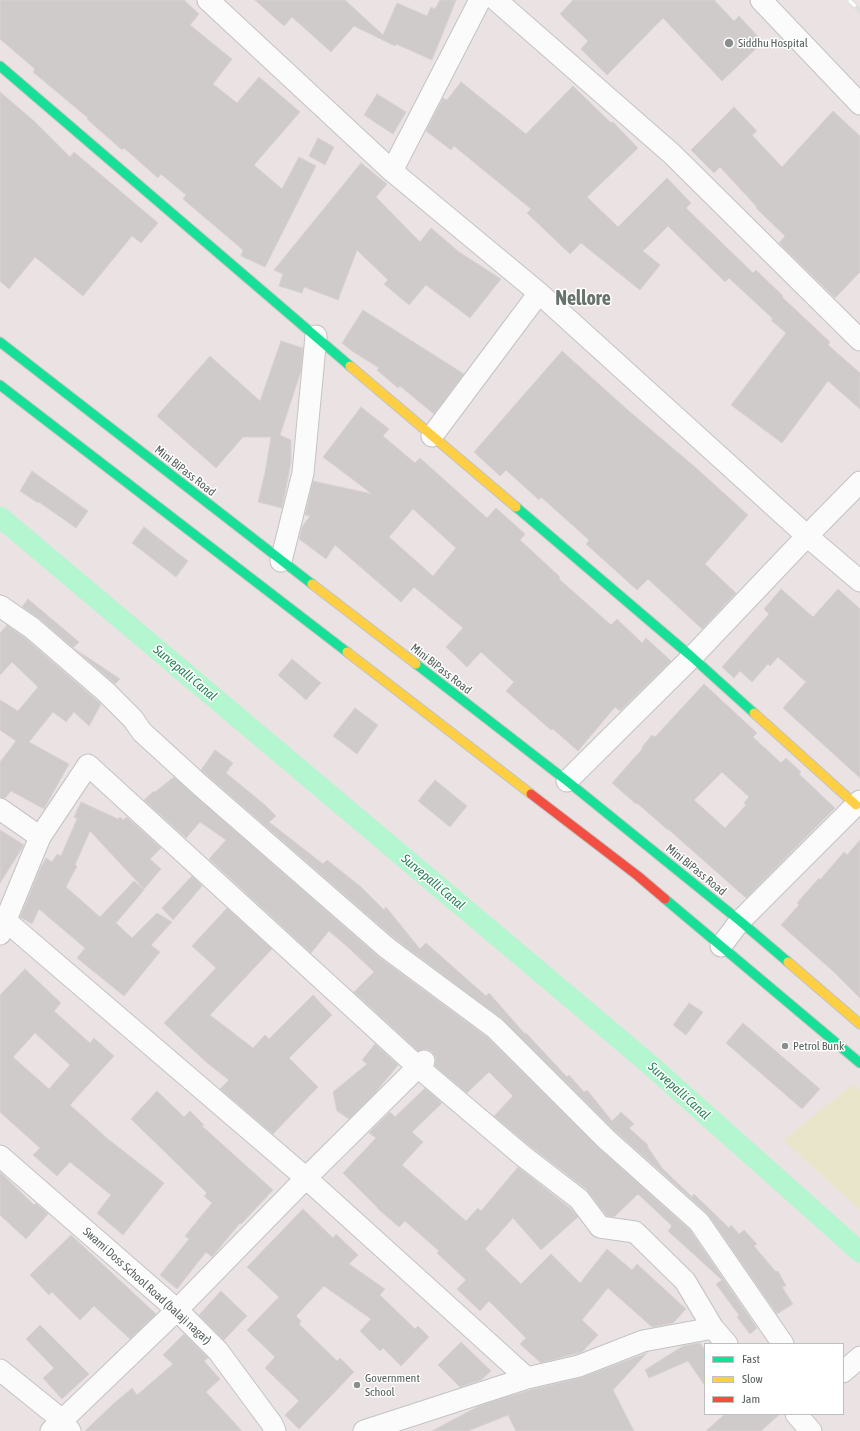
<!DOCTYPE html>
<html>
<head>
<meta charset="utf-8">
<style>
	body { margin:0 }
	#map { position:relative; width:860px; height:1431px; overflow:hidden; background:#eae2e3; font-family:"Asap Condensed",sans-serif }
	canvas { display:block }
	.legend { position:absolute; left:704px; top:1343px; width:140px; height:72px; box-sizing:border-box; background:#fff; border:1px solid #bcc0be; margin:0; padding:5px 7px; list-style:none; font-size:12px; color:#57615d }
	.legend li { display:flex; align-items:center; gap:8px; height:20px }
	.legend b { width:20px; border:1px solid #bcc0be }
</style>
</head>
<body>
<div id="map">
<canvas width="860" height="1431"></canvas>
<ul class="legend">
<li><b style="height:5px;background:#16e098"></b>Fast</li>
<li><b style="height:5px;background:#ffcf43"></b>Slow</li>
<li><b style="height:5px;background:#f24e42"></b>Jam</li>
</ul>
</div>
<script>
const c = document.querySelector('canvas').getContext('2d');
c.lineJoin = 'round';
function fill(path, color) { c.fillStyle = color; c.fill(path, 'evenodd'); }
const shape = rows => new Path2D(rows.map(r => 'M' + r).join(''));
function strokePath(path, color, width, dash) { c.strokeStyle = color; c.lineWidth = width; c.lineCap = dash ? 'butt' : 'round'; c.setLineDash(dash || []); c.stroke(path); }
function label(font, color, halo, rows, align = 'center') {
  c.font = font + ' "Asap Condensed",sans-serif'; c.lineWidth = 3; c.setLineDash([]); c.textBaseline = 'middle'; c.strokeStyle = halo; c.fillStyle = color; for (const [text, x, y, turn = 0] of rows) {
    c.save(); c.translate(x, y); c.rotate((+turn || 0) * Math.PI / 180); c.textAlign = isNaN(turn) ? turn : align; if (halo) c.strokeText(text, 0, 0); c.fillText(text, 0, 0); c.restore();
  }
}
fill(shape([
	[853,1084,860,1090,860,1210,783,1140]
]), '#e9e5cb');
strokePath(shape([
	[0,517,648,1063,860,1252]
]), '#b3f6cf', 21);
const building = shape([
	[0,0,184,0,199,14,190,25,232,59,213,84,237,103,259,77,300,112,254,165,282,189,299,157,316,166,265,267,241,256,243,250,183,199,186,195,161,174,158,178,124,148,122,150,87,119,88,118,33,72,35,69,0,39,0,0],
	[255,0,345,0,383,35,397,3,427,16,431,7,435,9,440,0,456,0,432,60,396,44,395,46,354,26,331,52,292,17,284,26,255,0],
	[573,0,714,0,734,21,739,16,763,42,722,81,663,18,607,75,581,49,588,41,560,14,573,0],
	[461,82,526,134,573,86,611,123,613,122,638,148,587,197,618,227,667,178,691,203,686,208,753,273,756,270,783,296,782,297,830,342,828,345,860,373,860,409,828,381,782,443,731,405,786,333,771,320,773,319,729,278,725,282,668,226,643,251,660,265,640,290,581,243,570,254,527,213,531,209,454,146,451,150,426,131,443,98,447,100,461,82],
	[0,92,34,121,70,157,74,152,158,223,141,243,132,236,83,296,35,257,9,289,0,281,0,92],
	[377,94,406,112,393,134,364,115,377,94],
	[734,107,757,131,752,135,782,167,833,111,860,136,860,272,835,298,779,243,785,236,756,208,757,207,720,167,714,173,691,150,734,107],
	[318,138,334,147,325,165,309,156,318,138],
	[361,163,387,184,376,197,420,242,431,228,459,252,501,279,470,318,426,285,409,305,384,284,388,280,357,250,338,300,304,287,302,293,279,286,283,274,274,270,361,163],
	[363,310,464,374,434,414,400,386,398,388,377,370,379,368,352,351,342,343,363,310],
	[281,341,303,348,301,371,280,435,291,440,291,462,282,508,258,502,265,473,271,437,243,437,216,468,157,416,210,356,260,401,281,341],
	[562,351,630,412,695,467,748,515,705,564,736,593,702,629,648,579,637,590,586,544,589,540,541,497,539,500,506,470,500,476,474,452,562,351],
	[361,407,389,429,383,436,415,463,420,458,487,518,496,508,525,534,520,540,560,577,559,579,611,625,617,619,642,643,646,638,671,661,620,711,615,707,578,751,553,729,551,730,506,691,514,682,481,652,467,667,446,647,463,628,414,587,401,602,335,545,326,559,299,539,302,527,310,516,305,515,313,481,372,494,323,457,361,407],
	[413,509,456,548,433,576,389,537,413,509],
	[32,471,88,511,76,528,39,502,38,503,20,491,32,471],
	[144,527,188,561,176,577,132,543,144,527],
	[781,589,813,617,838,589,860,609,860,778,783,708,806,682,778,657,770,666,768,664,752,682,740,671,734,678,722,667,769,614,764,609,781,589],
	[28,599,79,642,73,648,40,619,22,607,28,599],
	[7,625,25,638,101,704,89,726,74,712,66,722,53,712,29,742,69,764,44,809,11,791,5,798,0,797,0,762,16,741,0,730,0,700,18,711,38,687,12,662,0,675,0,633,7,625],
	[75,649,120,679,115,684,75,649],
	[292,659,321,683,306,700,278,675,292,659],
	[704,684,757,733,753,737,781,763,786,758,801,772,799,774,835,808,746,898,668,829,668,830,637,803,636,804,612,783,643,748,642,747,652,735,655,737,704,684],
	[722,772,749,797,744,803,746,805,725,828,694,800,722,772],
	[355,708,378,725,357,754,333,736,355,708],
	[215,750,233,763,226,773,265,805,276,816,269,822,323,864,327,860,360,886,384,910,386,907,420,949,426,943,486,996,489,993,525,1034,526,1033,567,1077,569,1075,584,1092,587,1090,612,1121,621,1112,634,1124,629,1128,648,1145,647,1146,662,1168,692,1197,694,1194,729,1228,731,1225,739,1234,744,1230,757,1244,754,1246,776,1272,778,1271,786,1286,782,1287,793,1304,777,1314,707,1213,614,1130,503,1020,395,939,201,770,215,750],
	[174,777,379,957,487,1037,598,1147,690,1230,757,1328,750,1334,737,1317,739,1315,716,1284,722,1280,668,1231,672,1226,638,1194,614,1217,607,1216,586,1189,531,1147,494,1116,513,1096,489,1072,467,1093,435,1066,436,1058,432,1052,427,1049,418,1051,354,992,374,972,350,949,329,931,311,953,209,859,226,840,200,822,186,838,144,800,154,791,155,792,174,777],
	[435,780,467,806,450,827,418,801,435,780],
	[81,802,118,819,120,817,123,820,127,817,161,848,150,859,161,869,144,889,90,831,75,865,77,866,66,887,100,917,134,881,144,890,116,923,132,938,157,913,172,922,151,945,160,952,124,996,77,958,85,948,39,909,32,924,20,917,40,869,46,858,52,862,57,854,61,856,77,819,74,817,81,802],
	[0,830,24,845,0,883,0,830],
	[860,840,860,998,835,973,781,925,799,905,797,903,819,878,820,880,844,852,847,855,860,840],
	[192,876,202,886,173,920,162,908,192,876],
	[227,908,272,949,210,1015,253,1048,265,1035,269,1039,313,995,332,1015,289,1058,318,1087,273,1134,220,1089,229,1080,206,1062,164,1023,216,968,192,946,227,908],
	[25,969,61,1003,54,1011,90,1043,94,1038,114,1056,70,1105,108,1139,164,1183,123,1235,97,1213,111,1195,70,1162,57,1176,33,1155,40,1148,0,1112,0,995,25,969],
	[35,1033,70,1065,49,1089,13,1057,35,1033],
	[689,1003,703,1012,686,1035,673,1025,689,1003],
	[743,1023,820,1089,802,1109,726,1043,743,1023],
	[375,1044,398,1065,375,1093,349,1119,337,1111,333,1092,367,1064,362,1060,375,1044],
	[425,1088,442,1103,412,1132,423,1142,402,1165,466,1221,478,1208,481,1211,518,1167,570,1208,578,1217,541,1250,513,1218,485,1249,521,1284,551,1254,580,1283,607,1249,632,1270,637,1264,686,1309,673,1323,652,1327,608,1288,582,1320,598,1335,582,1352,541,1363,520,1344,526,1338,489,1301,480,1311,457,1289,466,1280,437,1253,439,1251,405,1221,399,1227,378,1209,378,1208,343,1173,376,1138,369,1133,390,1112,395,1117,425,1088],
	[157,1091,184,1117,190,1111,204,1125,202,1126,273,1190,241,1224,240,1223,212,1257,206,1252,177,1289,160,1275,189,1239,185,1236,212,1203,204,1196,207,1193,131,1119,157,1091],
	[0,1172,34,1205,36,1203,48,1214,26,1239,0,1215,0,1172],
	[303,1209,333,1238,336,1234,358,1255,349,1264,385,1289,380,1295,415,1329,418,1326,429,1337,401,1366,383,1348,380,1351,360,1331,371,1319,324,1286,296,1316,301,1321,299,1324,337,1361,340,1358,354,1372,299,1429,285,1415,299,1401,265,1368,275,1357,247,1330,279,1297,247,1267,303,1209],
	[71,1235,156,1314,130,1339,94,1306,80,1320,52,1292,49,1295,30,1275,71,1235],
	[221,1291,247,1316,224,1340,199,1315,221,1291],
	[40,1325,89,1374,62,1399,43,1378,54,1368,26,1339,40,1325],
	[184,1334,208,1358,204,1361,220,1379,206,1392,242,1431,85,1431,112,1405,132,1388,137,1395,173,1364,163,1355,184,1334],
	[461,1342,491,1371,481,1380,460,1387,438,1365,461,1342],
	[700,1343,705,1350,705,1386,688,1361,649,1378,645,1370,683,1346,700,1343],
	[647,1353,613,1390,634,1431,516,1431,508,1415,468,1431,432,1431,481,1405,530,1390,583,1377,647,1353],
	[725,1414,780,1414,761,1431,706,1431,725,1414]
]);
fill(building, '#d0cbcb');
strokePath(building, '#d8d1d2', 1);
const street = shape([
	[208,0,392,171,539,293,807,536,860,581],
	[496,0,672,154,860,340],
	[761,0,860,104],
	[392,171,480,0],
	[432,436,539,293],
	[281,561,303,473,316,336],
	[0,606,32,628,106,692,133,719,142,732,200,785,387,948,495,1028,606,1139,699,1222,783,1344],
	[567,781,692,657,807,536,860,482],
	[0,809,40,837],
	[6,921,306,1178,527,1378],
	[0,934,40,837,88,765,418,1067,523,1156,579,1199,600,1227,635,1232,685,1281,713,1328,727,1344],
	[721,946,740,921,860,801],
	[0,1156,177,1310,218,1351,272,1424,275,1431],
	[0,1370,62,1420,70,1431],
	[843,1372,860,1357],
	[796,1414,811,1431],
	[51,1431,177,1310,306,1178,424,1061],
	[364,1431,527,1378,579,1366,643,1341,713,1328]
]);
const fast = shape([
	[0,66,350,366],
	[0,342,312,584],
	[0,385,347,652],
	[516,507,692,657,754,713],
	[416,664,567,781,740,921,788,962],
	[665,899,860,1063]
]);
const slow = shape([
	[350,366,516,507],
	[312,584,416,664],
	[347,652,531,794],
	[754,713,856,805],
	[788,962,860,1024]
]);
const jam = shape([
	[531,794,638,876,665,899]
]);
strokePath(street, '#c3c3c3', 23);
strokePath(fast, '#c2c3c2', 11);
strokePath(slow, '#c2c3c2', 11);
strokePath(jam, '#c2c3c2', 11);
strokePath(street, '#fcfbfb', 21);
strokePath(fast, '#16e098', 9);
strokePath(slow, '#ffcf43', 9);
strokePath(jam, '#f24e42', 9);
const rail = shape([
	[849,0,860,11]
]);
strokePath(rail, '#dfdfdf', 4.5);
strokePath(rail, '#fff', 3, [9]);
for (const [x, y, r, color] of [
	[729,43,5,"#8a8e8c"],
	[785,1046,4,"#8a8e8c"],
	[357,1385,4,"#8a8e8c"]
]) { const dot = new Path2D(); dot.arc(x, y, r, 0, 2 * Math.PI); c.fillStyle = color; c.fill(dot); strokePath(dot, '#fff', 1.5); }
label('12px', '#57615d', '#fff', [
	["Siddhu Hospital",738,43],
	["Petrol Bunk",793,1046],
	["Government",365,1378],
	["School",365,1392]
], 'left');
label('12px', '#57615d', '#fff', [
	["Mini BiPass Road",185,471,38],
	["Mini BiPass Road",441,669,38],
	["Mini BiPass Road",696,870,39],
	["Swami Doss School Road (balaji nagar)",147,1286,42]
]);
label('italic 13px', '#258254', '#fff', [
	["Survepalli Canal",185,673,40],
	["Survepalli Canal",433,882,40],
	["Survepalli Canal",679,1091,42]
]);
label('bold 20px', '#68736e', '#fff', [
	["Nellore",583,299]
]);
</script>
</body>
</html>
